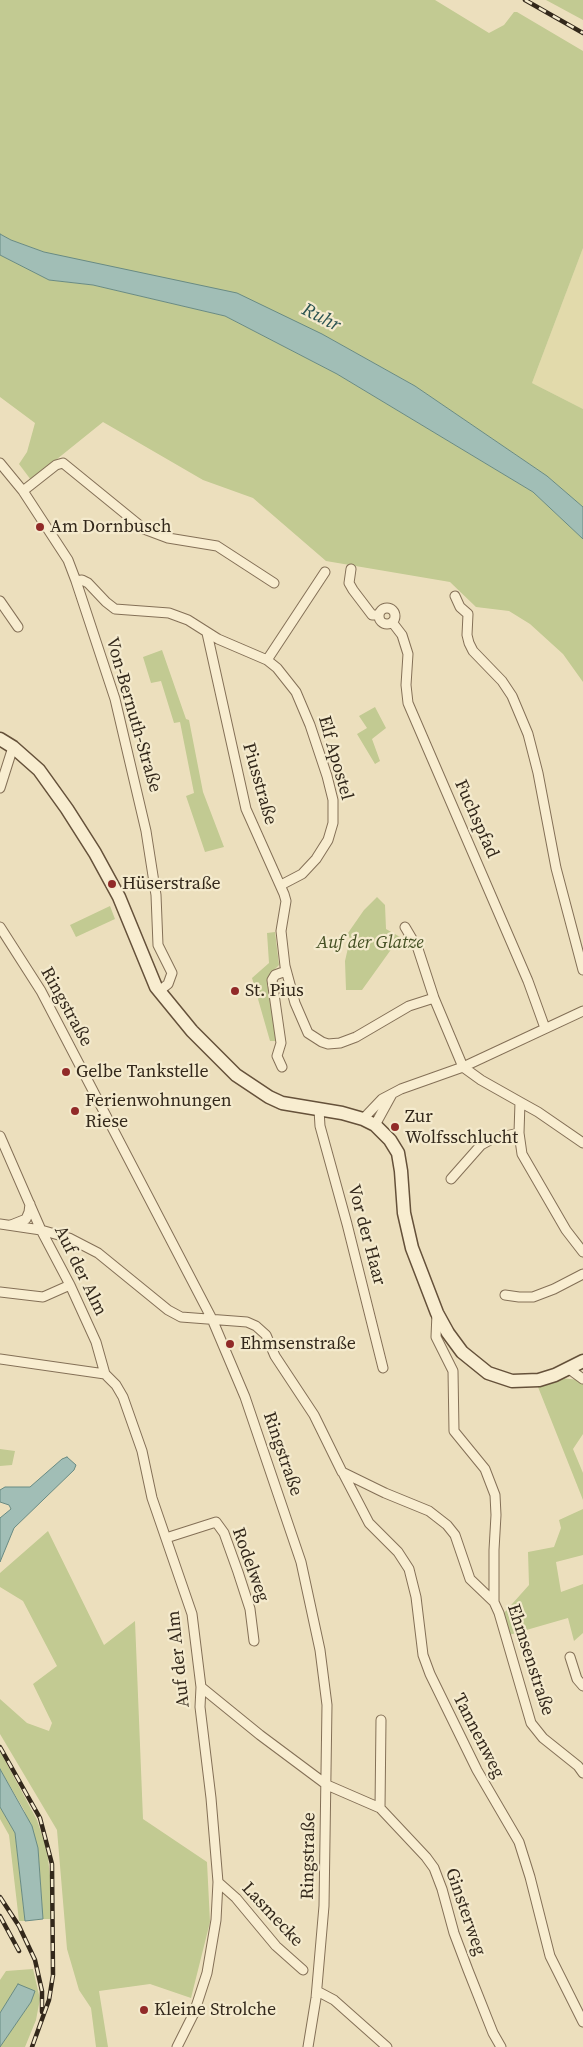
<!DOCTYPE html>
<html>
<head>
<meta charset="utf-8">
<style>
	body { margin:0 }
	canvas { display:block; background:#ecdfbd }
</style>
</head>
<body>
<canvas width="583" height="2047"></canvas>
<script>
const c = document.querySelector('canvas').getContext('2d');
c.lineJoin = 'round';
function fill(path, color) { c.fillStyle = color; c.fill(path, 'evenodd'); }
const shape = rows => new Path2D(rows.map(r => 'M' + r).join(''));
function strokePath(path, color, width, dash) { c.strokeStyle = color; c.lineWidth = width; c.lineCap = dash ? 'butt' : 'round'; c.setLineDash(dash || []); c.stroke(path); }
function label(font, color, halo, rows, align = 'center') {
  c.font = font + ' "Source Serif 4",serif'; c.lineWidth = 4.5; c.setLineDash([]); c.textBaseline = 'middle'; c.strokeStyle = halo; c.fillStyle = color; for (const [text, x, y, turn = 0] of rows) {
    c.save(); c.translate(x, y); c.rotate((+turn || 0) * Math.PI / 180); c.textAlign = isNaN(turn) ? turn : align; if (halo) c.strokeText(text, 0, 0); c.fillText(text, 0, 0); c.restore();
  }
}
fill(shape([
	[583,248,583,409,532,383]
]), '#e2daab');
fill(shape([
	[0,0,435,0,489,33,504,25,514,12,517,12,583,51,583,248,532,383,583,409,583,507,547,476,415,386,322,334,44,252,11,240,0,234],
	[546,0,583,0,583,20],
	[0,255,49,280,93,285,225,316,337,374,533,492,583,539,583,682,563,654,530,624,509,611,476,607,450,582,326,561,253,498,203,480,103,422,31,480,19,464,27,452,35,423,0,397],
	[162,650,186,719,189,720,203,792,224,847,205,852,186,796,194,793,180,722,174,723,161,681,151,683,143,657],
	[375,707,386,728,372,739,380,761,375,764,357,734,367,728,359,716],
	[377,897,385,905,386,929,400,937,362,990,346,990,345,961,350,939,348,933,364,910],
	[110,906,115,919,76,937,70,925],
	[275,932,279,965,270,974,267,982,277,1041,270,1041,252,978,269,963,267,933],
	[583,1373,583,1434,573,1449,583,1473,583,1500,538,1387,560,1378,580,1380],
	[0,1449,15,1451,12,1465,0,1466],
	[583,1509,583,1555,556,1562,561,1592,583,1584,583,1633,574,1641,568,1618,509,1635,504,1613,529,1585,528,1552,554,1547,561,1528,559,1520],
	[48,1531,104,1645,135,1621,143,1819,207,1862,210,1922,191,1998,150,1984,99,1991,108,2047,96,2047,91,2008,79,1990,67,1949,57,1830,0,1734,0,1699,27,1723,49,1731,52,1723,33,1684,57,1666,23,1601,0,1587,0,1573],
	[0,1751,37,1820,47,1850,55,1919,43,1919,38,1848,24,1810,0,1769],
	[0,1807,15,1833,25,1921,19,1921,9,1835,0,1819],
	[33,1969,40,1999,36,2020,25,2047,0,2047,31,2002,18,1985,0,2013,0,1980,6,1971]
]), '#c2ca92');
const water = shape([
	[0,234,11,240,44,252,237,293,322,334,415,386,547,476,583,507,583,539,533,492,337,374,225,316,93,285,49,280,0,255,0,234],
	[67,1457,76,1465,74,1470,14,1528,0,1562,0,1518,11,1509,9,1505,0,1502,0,1490,5,1487,30,1487,62,1459,67,1457],
	[0,1769,32,1826,38,1848,43,1919,25,1921,15,1833,0,1807,0,1769],
	[18,1984,35,1991,31,2002,0,2047,0,2013,18,1984]
]);
fill(water, '#a1beb6');
strokePath(water, '#698b83', 1);
const street = shape([
	[0,463,23,491,68,560,76,581,115,699,146,831,156,895,158,945,172,973,168,984,159,991],
	[23,491,56,465,63,463,144,529,168,538,217,546,274,583],
	[351,569,349,583,353,590,372,615,379,615],
	[76,581,82,580,88,583,106,602,115,609,169,613,188,620,218,639,267,660,277,668,296,692,310,725,327,776,333,800,333,823,328,840,316,859,302,874,281,885],
	[455,596,460,607,468,614,467,635,469,643,473,651,502,681,512,696,528,734,538,773,556,868,583,970],
	[0,601,18,627],
	'379 616a8 8 0 1 1 16 0a8 8 0 1 1-16 0Z',
	[392,622,402,635,408,654,406,685,408,703,528,981,545,1028],
	[207,633,246,809,284,894,286,901,281,931,285,966,295,1003,308,1033,322,1042,328,1044,340,1043,356,1037,409,1006,434,998],
	[267,660,325,572],
	[0,788,13,747],
	[0,927,41,991,212,1319,245,1397,301,1562,320,1650,327,1705,324,1906,316,1998,308,2047],
	[405,927,418,949,434,998,463,1067],
	[282,1067,277,1056,281,1043,272,980,275,975,286,971],
	[463,1067,481,1080,520,1102,519,1133,522,1154,566,1230,583,1252],
	[520,1102,538,1112,583,1143],
	[319,1110,320,1126,347,1224,383,1368],
	[363,1119,382,1099,401,1089,463,1067,583,1011],
	[375,1125,392,1094],
	[0,1136,41,1230,70,1285,96,1342,105,1374,116,1385,123,1397,142,1451,152,1498,192,1614,201,1687,200,1707,211,1798,218,1882,216,1920,207,1973,194,2013,177,2047],
	[451,1179,481,1145,492,1139,519,1133],
	[0,1224,41,1230,69,1238,98,1253,168,1310,181,1317,247,1322,256,1326,266,1335,275,1356,314,1415,342,1472,385,1493,429,1511,447,1525,455,1535,470,1579,494,1602,499,1613,531,1723,543,1738,578,1766,583,1773],
	[11,1225,26,1219,29,1212,30,1204],
	[0,1292,43,1297,70,1285],
	[505,1295,519,1297,533,1297,554,1289,583,1274],
	[437,1313,436,1337,453,1371,454,1431,485,1469,495,1495,496,1515,494,1550,494,1602],
	[0,1359,105,1374],
	[568,1368,583,1379],
	[343,1473,369,1523,398,1552,409,1569,416,1597,423,1655,430,1674,477,1770,519,1842,530,1877,550,1956,583,2022],
	[166,1538,216,1522,224,1533,238,1572,250,1609,254,1641],
	[570,1657,577,1679,583,1686],
	[201,1687,260,1735,327,1785,380,1808,426,1857,434,1868,442,1889,454,1933,468,1970,493,2033,501,2047],
	[380,1808,381,1720],
	[218,1882,236,1898,276,1946,303,1970],
	[317,1991,334,2000,387,2047]
]);
const secondary = shape([
	[0,739,13,747,39,770,67,809,95,853,119,897,156,987,192,1031,236,1075,269,1097,282,1103,342,1113,363,1119,375,1125,390,1140,398,1153,401,1171,404,1213,412,1248,437,1313,448,1333,462,1352,488,1373,512,1381,539,1380,555,1375,583,1361]
]);
strokePath(street, '#847057', 11);
strokePath(secondary, '#65513a', 15);
strokePath(street, '#f8edd0', 9);
strokePath(secondary, '#f8edd0', 12);
const rail = shape([
	[525,0,583,33],
	[0,1747,40,1818,52,1864,53,1975,49,2000,32,2047],
	[0,1897,19,1926,35,1960,42,1991,42,2012],
	[0,1916,19,1951]
]);
strokePath(rail, '#33281b', 4.5);
strokePath(rail, '#f4eacd', 2.5, [8]);
for (const [x, y, r, color] of [
	[40,527,5,"#912a28"],
	[112,884,5,"#912a28"],
	[235,991,5,"#912a28"],
	[66,1072,5,"#912a28"],
	[75,1111,5,"#912a28"],
	[395,1127,5,"#912a28"],
	[230,1344,5,"#912a28"],
	[144,2010,5,"#912a28"]
]) { const dot = new Path2D(); dot.arc(x, y, r, 0, 2 * Math.PI); c.fillStyle = color; c.fill(dot); strokePath(dot, '#f4eacd', 2); }
label('18px', '#33281b', '#f4eacd', [
	["Am Dornbusch",50,527],
	["Hüserstraße",122,884],
	["St. Pius",245,991],
	["Gelbe Tankstelle",76,1072],
	["Ferienwohnungen",85,1101],
	["Riese",85,1122],
	["Zur",405,1117],
	["Wolfsschlucht",405,1138],
	["Ehmsenstraße",240,1344],
	["Kleine Strolche",154,2010]
], 'left');
label('18px', '#33281b', '#f4eacd', [
	["Von-Bernuth-Straße",133,715,74],
	["Elf Apostel",335,758,74],
	["Piusstraße",259,784,74],
	["Fuchspfad",476,819,66],
	["Ringstraße",66,1007,61],
	["Vor der Haar",366,1235,75],
	["Auf der Alm",80,1271,64],
	["Ringstraße",282,1454,71],
	["Rodelweg",250,1565,70],
	["Auf der Alm",179,1659,-96],
	["Ehmsenstraße",530,1660,72],
	["Tannenweg",478,1736,63],
	["Ringstraße",309,1856,-89],
	["Ginsterweg",465,1912,71],
	["Lasmecke",272,1915,47]
]);
label('italic 18px', '#434f22', '#f4eacd', [
	["Auf der Glatze",370,943]
]);
label('italic 19px', '#2b5351', '#f4eacd', [
	["Ruhr",321,318,27]
]);
</script>
</body>
</html>
